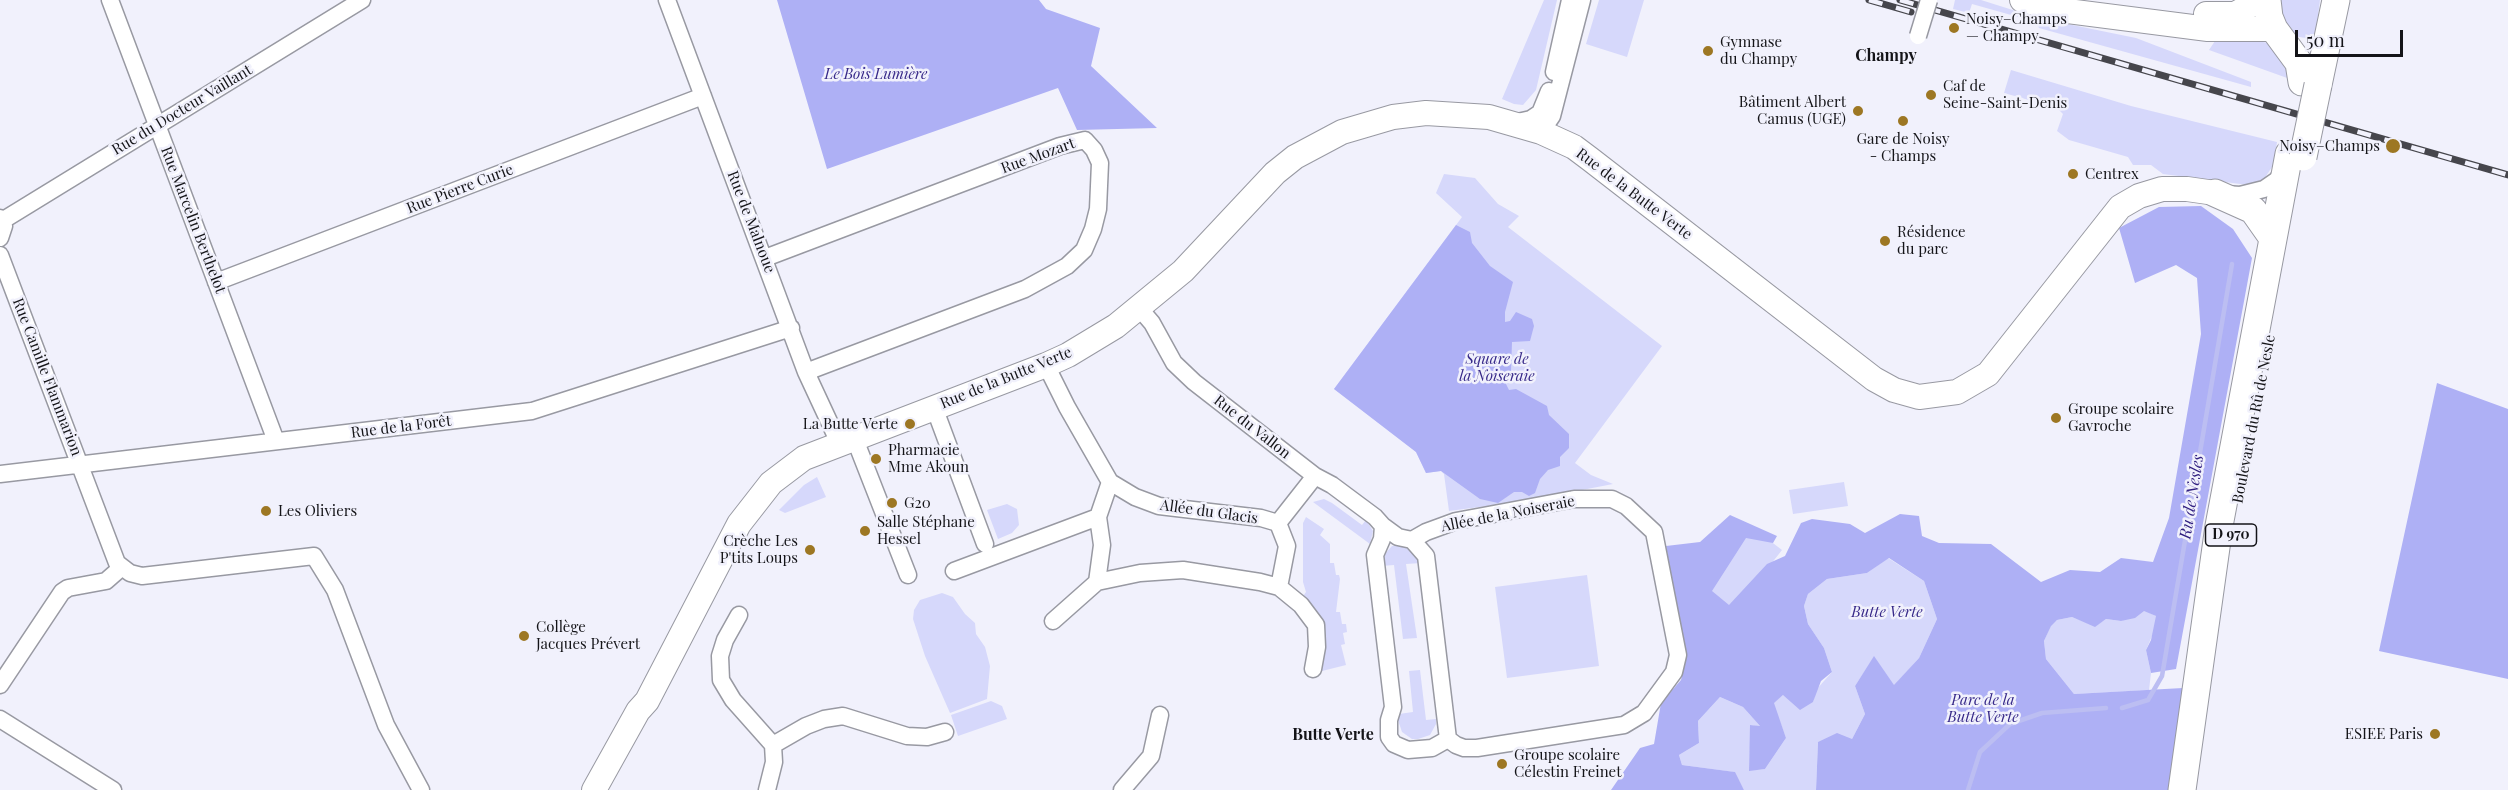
<!DOCTYPE html>
<html>
<head>
<meta charset="utf-8">
<style>
	body { margin:0 }
	#map { position:relative; width:2508px; height:790px; overflow:hidden; background:#f1f1fc; font-family:"Playfair Display",serif }
	canvas { display:block }
	.scale { position:absolute; left:2295px; top:30px; width:108px; height:27px; box-sizing:border-box; border:3px solid #141418; border-top:0; padding-left:8px; font-size:18px; line-height:21px; white-space:nowrap; color:#141418; -webkit-text-stroke:4px #f1f1fc; paint-order:stroke }
</style>
</head>
<body>
<div id="map">
<canvas width="2508" height="790"></canvas>
<div class="scale">50 m</div>
</div>
<script>
const c = document.querySelector('canvas').getContext('2d');
c.lineJoin = 'round';
function fill(path, color) { c.fillStyle = color; c.fill(path, 'evenodd'); }
const shape = rows => new Path2D(rows.map(r => 'M' + r).join(''));
function strokePath(path, color, width, dash) { c.strokeStyle = color; c.lineWidth = width; c.lineCap = dash ? 'butt' : 'round'; c.setLineDash(dash || []); c.stroke(path); }
function label(font, color, halo, rows, align = 'center') {
  c.font = font + ' "Playfair Display",serif'; c.lineWidth = 5; c.setLineDash([]); c.textBaseline = 'middle'; c.strokeStyle = halo; c.fillStyle = color; for (const [text, x, y, turn = 0] of rows) {
    c.save(); c.translate(x, y); c.rotate((+turn || 0) * Math.PI / 180); c.textAlign = isNaN(turn) ? turn : align; if (halo) c.strokeText(text, 0, 0); c.fillText(text, 0, 0); c.restore();
  }
}
fill(shape([
	[1544,0,1557,0,1536,90,1523,105,1514,104,1502,99],
	[1599,0,1644,0,1627,57,1586,44],
	[1955,0,1981,0,2038,18,2136,38,2251,82,2251,87,2039,28,2036,22,1972,4,1969,13,1953,9],
	[2274,0,2320,0,2316,31,2313,35,2306,38,2293,36],
	[2250,40,2269,43,2282,60,2290,79,2209,50,2215,41],
	[2011,70,2131,106,2277,142,2274,164,2264,179,2248,185,2163,174,2151,165,2133,165,2128,157,2069,140,2057,131,2063,114,2057,108,2004,93],
	[1444,174,1475,178,1498,204,1519,216,1508,227,1662,346,1575,463,1591,475,1613,484,1525,501,1449,511,1444,474,1441,471,1426,473,1416,452,1334,389,1462,217,1436,193],
	[817,477,826,497,785,513,779,510,804,485],
	[1844,482,1848,506,1793,514,1789,490],
	[1324,499,1332,503,1362,525,1366,520,1373,531,1370,544,1313,502],
	[1007,504,1017,509,1019,525,1012,533,998,539,987,510],
	[1306,517,1324,529,1320,535,1330,544,1330,563,1334,563,1336,575,1339,575,1340,579,1336,612,1340,612,1342,624,1346,624,1347,632,1343,633,1345,644,1341,645,1346,665,1322,671,1302,598,1306,592,1303,582,1303,523],
	[1748,524,1782,550,1727,620,1693,595],
	[1392,546,1404,546,1413,550,1421,563,1406,564,1417,638,1403,639,1394,565,1381,566,1382,557],
	[1888,558,1924,581,1937,619,1919,658,1894,686,1874,657,1855,686,1865,714,1852,739,1818,742,1816,790,1744,790,1734,772,1682,765,1679,755,1699,743,1698,721,1720,697,1743,707,1761,727,1751,725,1749,770,1765,769,1786,738,1773,703,1783,695,1813,702,1816,690,1832,672,1824,648,1808,624,1804,606,1808,594,1827,579,1867,573],
	[1587,575,1599,666,1507,678,1495,587],
	[942,593,953,597,965,614,975,623,976,634,985,647,990,666,987,699,950,713,925,656,913,619,914,610,920,600],
	[2144,610,2156,616,2158,622,2146,650,2151,673,2149,690,2074,694,2046,659,2044,641,2051,625,2057,620,2072,617,2095,626,2106,619,2121,621],
	[1420,670,1426,720,1436,719,1436,724,1430,735,1418,739,1412,739,1402,732,1398,720,1399,714,1413,712,1409,671],
	[991,701,1002,706,1007,719,958,736,951,715]
]), '#d6d8fb');
fill(shape([
	[777,0,1039,0,1046,9,1100,28,1091,66,1157,128,1077,130,1058,88,827,169],
	[2201,206,2233,229,2252,258,2176,669,2151,673,2146,650,2151,640,2156,616,2144,611,2135,618,2121,621,2106,619,2095,627,2072,617,2057,620,2051,626,2044,641,2046,659,2074,694,2183,688,2169,790,1816,790,1818,742,1837,733,1852,739,1865,714,1855,686,1874,656,1894,685,1919,658,1937,619,1924,581,1889,558,1867,573,1827,579,1808,594,1804,606,1808,624,1824,648,1832,672,1821,681,1813,702,1800,710,1783,695,1774,703,1786,738,1765,769,1749,771,1750,725,1760,726,1743,707,1720,697,1698,721,1699,743,1679,755,1682,765,1735,772,1744,790,1611,790,1640,748,1654,744,1661,703,1681,680,1686,659,1666,546,1700,542,1730,515,1777,536,1773,543,1746,538,1712,591,1729,605,1767,564,1785,556,1801,523,1812,519,1850,524,1865,533,1900,514,1919,516,1922,536,1939,543,1991,544,2041,582,2070,570,2100,572,2121,558,2153,562,2169,518,2201,334,2197,278,2176,265,2135,283,2119,228,2159,207],
	[1456,225,1470,232,1472,243,1490,266,1513,282,1505,312,1505,322,1510,321,1516,312,1532,319,1534,326,1530,341,1512,342,1511,371,1505,382,1509,390,1516,389,1547,406,1549,415,1569,434,1569,448,1560,457,1560,466,1548,470,1540,479,1535,493,1529,496,1522,492,1514,492,1498,503,1480,499,1441,471,1426,473,1416,452,1334,389],
	[2437,383,2508,409,2508,679,2379,651]
]), '#aeb0f5');
strokePath(shape([
	[2122,708,2148,700,2162,676,2232,264],
	[1968,790,1980,752,2010,724,2042,713,2106,708]
]), '#bcbef2', 4.5);
const street = shape([
	[110,0,276,441],
	[667,0,806,372,839,443],
	[1554,72,1570,0],
	[1513,123,1531,119,1540,113,1549,91],
	[1541,132,1552,116,1582,0],
	[2225,194,2240,195,2264,189,2277,180,2284,170],
	[0,218,4,226,0,238],
	[2,221,362,0],
	[0,255,117,563,130,573,142,576,314,556,335,590,386,725,421,790],
	[765,258,1060,146,1085,140,1094,150,1100,163,1098,209,1093,229,1084,250,1067,266,1025,289,806,372],
	[216,282,703,96],
	[1140,309,1152,323,1174,363,1194,382,1315,476,1332,485,1375,517,1383,526,1398,537,1412,540],
	[1046,365,1067,407,1110,482,1135,497,1159,506,1261,518,1278,523],
	[934,407,985,544],
	[854,437,908,575],
	[0,474,532,411,791,328],
	[1574,499,1612,499,1626,506,1654,532,1678,655,1674,672,1644,713,1624,725,1477,748,1464,748,1456,745,1448,739,1426,556,1412,540,1426,532,1456,521,1574,499],
	[1278,523,1287,546,1279,587],
	[1278,523,1315,476],
	[1383,526,1382,539,1375,555,1393,707,1389,720,1389,737,1394,744,1408,750,1432,748,1448,739],
	[954,571,1098,517],
	[1097,582,1102,545,1098,517,1110,482],
	[739,615,725,640,720,656,721,680,733,700,773,745,774,762,767,790],
	[1053,621,1097,582,1140,573,1183,570,1260,582,1279,587,1301,605,1316,625,1317,647,1313,669],
	[0,685,62,592,68,588,106,581,122,567],
	[0,719,113,790],
	[773,745,806,726,824,719,843,716,907,736,927,737,945,732],
	[1122,790,1151,756,1160,715]
]);
const secondary = shape([
	[2022,0,2060,10,2208,29,2274,29],
	[2206,14,2235,14,2260,0],
	[594,790,638,711,647,701,739,524,771,483,804,458,1046,365,1068,355,1116,326,1183,271,1275,173,1295,157,1342,132,1393,117,1426,113,1489,117,1541,132,1574,147,1590,159,1874,379,1894,390,1919,397,1957,392,1988,374,2120,207,2139,196,2162,189,2187,189,2215,193]
]);
const primary = shape([
	[2267,0,2269,17,2274,29,2299,63,2302,82],
	[2318,85,2336,0],
	[2215,193,2253,210,2272,237],
	[2182,790,2219,526,2289,154]
]);
strokePath(street, '#9899a2', 19);
strokePath(secondary, '#9899a2', 26);
strokePath(primary, '#9899a2', 29);
strokePath(street, '#fff', 16);
strokePath(secondary, '#fff', 24);
strokePath(primary, '#fff', 27);
const rail = shape([
	[1869,0,1911,12],
	[1900,0,2508,175]
]);
strokePath(rail, '#46464c', 7);
strokePath(rail, '#f1f1fc', 4.5, [14]);
const streetBridge = shape([
	[1918,36,1929,0]
]);
const primaryBridge = shape([
	[2303,157,2318,85]
]);
strokePath(streetBridge, '#9899a2', 19, []);
strokePath(primaryBridge, '#9899a2', 29, []);
strokePath(streetBridge, '#fff', 16);
strokePath(primaryBridge, '#fff', 27);
for (const [x, y, r, color] of [
	[1954,28,6,"#9d7723"],
	[1708,51,6,"#9d7723"],
	[1931,95,6,"#9d7723"],
	[1858,111,6,"#9d7723"],
	[1903,121,6,"#9d7723"],
	[2393,146,8,"#9d7723"],
	[2073,174,6,"#9d7723"],
	[1885,241,6,"#9d7723"],
	[2056,418,6,"#9d7723"],
	[910,424,6,"#9d7723"],
	[876,459,6,"#9d7723"],
	[892,503,6,"#9d7723"],
	[266,511,6,"#9d7723"],
	[865,531,6,"#9d7723"],
	[810,550,6,"#9d7723"],
	[524,636,6,"#9d7723"],
	[2435,734,6,"#9d7723"],
	[1502,764,6,"#9d7723"]
]) { const dot = new Path2D(); dot.arc(x, y, r, 0, 2 * Math.PI); c.fillStyle = color; c.fill(dot); strokePath(dot, '#f1f1fc', 2); }
for (const [x, y, w] of [
	[2231,535,51]
]) { const box = new Path2D(); box.roundRect(x - w / 2, y - 11, w, 22, 4.5); c.fillStyle = '#f1f1fc'; c.fill(box); strokePath(box, '#141418', 1.5); }
label('bold 14px', '#141418', null, [
	["D 970",2231,535]
]);
label('15px', '#141418', '#f1f1fc', [
	["Noisy–Champs",1966,19],
	["— Champy",1966,36],
	["Gymnase",1720,42],
	["du Champy",1720,59],
	["Caf de",1943,86],
	["Seine-Saint-Denis",1943,103],
	["Bâtiment Albert",1846,102,"right"],
	["Camus (UGE)",1846,119,"right"],
	["Gare de Noisy",1903,139,"center"],
	["- Champs",1903,156,"center"],
	["Noisy–Champs",2380,146,"right"],
	["Centrex",2085,174],
	["Résidence",1897,232],
	["du parc",1897,249],
	["Groupe scolaire",2068,409],
	["Gavroche",2068,426],
	["La Butte Verte",898,424,"right"],
	["Pharmacie",888,450],
	["Mme Akoun",888,467],
	["G20",904,503],
	["Les Oliviers",278,511],
	["Salle Stéphane",877,522],
	["Hessel",877,539],
	["Crèche Les",798,541,"right"],
	["P'tits Loups",798,558,"right"],
	["Collège",536,627],
	["Jacques Prévert",536,644],
	["ESIEE Paris",2423,734,"right"],
	["Groupe scolaire",1514,755],
	["Célestin Freinet",1514,772]
], 'left');
label('italic 15px', '#372989', '#f1f1fc', [
	["Le Bois Lumière",876,74],
	["Square de",1497,359],
	["la Noiseraie",1497,376],
	["Butte Verte",1887,612],
	["Parc de la",1983,700],
	["Butte Verte",1983,717]
]);
label('15px', '#141418', '#f1f1fc', [
	["Rue du Docteur Vaillant",182,110,-31],
	["Rue Mozart",1038,156,-20],
	["Rue Pierre Curie",460,189,-21],
	["Rue de la Butte Verte",1634,194,37],
	["Rue Marcelin Berthelot",193,220,69],
	["Rue de Malnoue",751,222,69],
	["Rue Camille Flammarion",47,377,69],
	["Rue de la Butte Verte",1006,378,-22],
	["Boulevard du Rû de Nesle",2254,419,-79],
	["Rue de la Forêt",401,427,-7],
	["Rue du Vallon",1252,427,38],
	["Allée du Glacis",1209,512,8],
	["Allée de la Noiseraie",1508,514,-11]
]);
label('bold 16px', '#141418', '#f1f1fc', [
	["Champy",1886,56],
	["Butte Verte",1333,735]
]);
label('italic 16px', '#312081', '#f1f1fc', [
	["Ru de Nesles",2192,497,-81]
]);
</script>
</body>
</html>
